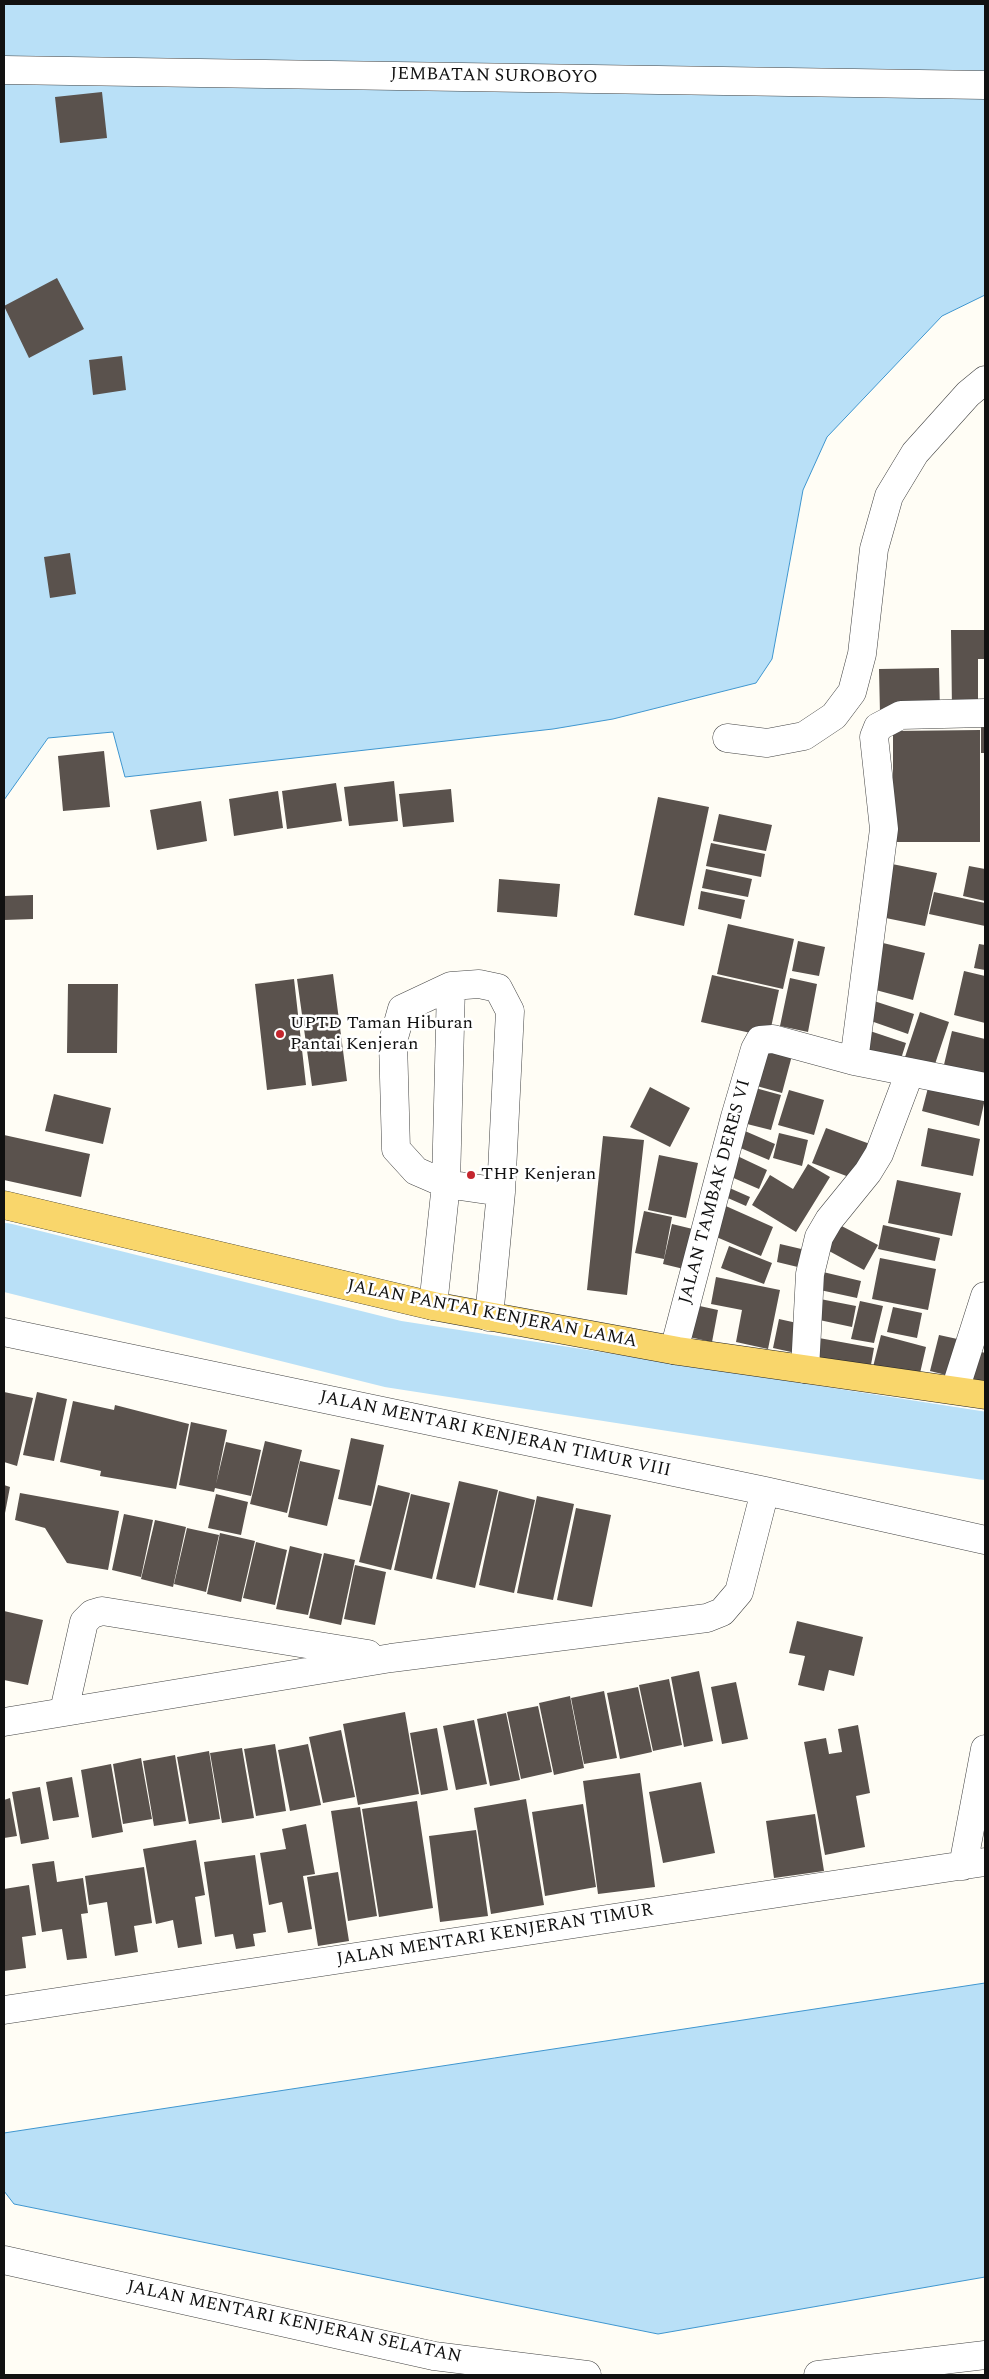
<!DOCTYPE html>
<html>
<head>
<meta charset="utf-8">
<style>
	body { margin:0 }
	#map { position:relative; width:989px; height:2379px; overflow:hidden; background:#fffdf5; font-family:Spectral,serif }
	canvas { display:block }
	.frame { position:absolute; inset:0; border:5px solid #111; pointer-events:none }
</style>
</head>
<body>
<div id="map">
<canvas width="989" height="2379"></canvas>
<div class="frame"></div>
</div>
<script>
const c = document.querySelector('canvas').getContext('2d');
c.lineJoin = 'round';
function fill(path, color) { c.fillStyle = color; c.fill(path, 'evenodd'); }
const shape = rows => new Path2D(rows.map(r => 'M' + r).join(''));
function strokePath(path, color, width, dash) { c.strokeStyle = color; c.lineWidth = width; c.lineCap = dash ? 'butt' : 'round'; c.setLineDash(dash || []); c.stroke(path); }
function label(font, color, halo, rows, align = 'center') {
  c.font = font + ' Spectral,serif'; c.lineWidth = 5; c.setLineDash([]); c.textBaseline = 'middle'; c.strokeStyle = halo; c.fillStyle = color; for (const [text, x, y, turn = 0] of rows) {
    c.save(); c.translate(x, y); c.rotate((+turn || 0) * Math.PI / 180); c.textAlign = isNaN(turn) ? turn : align; if (halo) c.strokeText(text, 0, 0); c.fillText(text, 0, 0); c.restore();
  }
}
const water = shape([
	[4,4,985,4,985,295,942,316,827,437,803,490,772,659,756,683,613,719,553,729,125,777,113,732,48,738,4,800,4,4],
	[985,1983,985,2277,658,2334,14,2204,4,2191,4,2133,985,1983]
]);
fill(water, '#b9e0f7');
strokePath(water, '#3f96cf', 1);
strokePath(shape([
	[4,1257,393,1354,985,1446]
]), '#b9e0f7', 68);
fill(shape([
	[102,92,107,138,60,143,55,97],
	[57,278,84,329,29,358,4,306],
	[122,356,126,390,93,395,89,360],
	[70,553,76,594,50,598,44,557],
	[951,630,985,630,985,659,978,659,978,711,952,711],
	[939,668,940,712,880,714,879,669],
	[981,722,985,722,985,753,981,753],
	[980,730,980,842,893,842,893,731],
	[104,751,110,807,63,811,58,756],
	[394,781,398,821,349,826,344,787],
	[336,783,342,821,287,829,282,791],
	[451,789,454,822,403,827,399,794],
	[278,791,283,828,234,836,229,799],
	[658,797,709,807,684,926,634,915],
	[201,801,207,841,157,850,150,810],
	[719,814,772,825,766,851,713,841],
	[711,843,765,854,761,877,706,866],
	[887,863,937,873,925,926,876,916],
	[969,866,985,869,985,901,963,896],
	[706,869,752,879,748,897,702,888],
	[499,879,560,884,557,917,497,912],
	[701,891,745,900,741,919,698,909],
	[934,892,985,903,985,926,929,914],
	[33,895,33,919,4,920,4,896],
	[728,924,794,939,783,989,717,974],
	[798,941,825,947,819,976,792,971],
	[883,943,925,953,913,1000,872,989],
	[979,944,985,945,985,970,974,968],
	[964,971,985,976,985,1023,954,1015],
	[333,974,347,1081,312,1086,297,979],
	[712,975,779,990,769,1037,701,1022],
	[790,978,817,984,808,1032,780,1026],
	[294,979,306,1085,267,1090,255,984],
	[68,984,118,984,117,1053,67,1053],
	[874,1001,914,1014,908,1034,868,1020],
	[920,1012,949,1022,934,1067,905,1057],
	[864,1029,906,1043,900,1062,858,1048],
	[952,1031,985,1039,985,1084,942,1073],
	[765,1040,794,1048,782,1093,753,1085],
	[929,1084,985,1099,979,1126,922,1111],
	[748,1086,781,1095,771,1130,739,1122],
	[650,1087,690,1108,670,1147,630,1127],
	[789,1090,824,1100,814,1135,778,1125],
	[54,1094,111,1108,103,1144,45,1131],
	[738,1128,775,1144,769,1160,731,1144],
	[826,1128,870,1144,857,1180,812,1163],
	[928,1128,980,1139,973,1176,921,1166],
	[779,1133,808,1140,802,1166,773,1158],
	[4,1135,90,1154,81,1197,4,1180],
	[603,1136,644,1140,627,1295,587,1290],
	[731,1153,767,1170,759,1189,722,1173],
	[659,1155,698,1163,686,1218,648,1210],
	[808,1164,830,1177,796,1232,752,1205,770,1175,793,1189],
	[897,1180,961,1193,952,1236,888,1223],
	[725,1186,750,1197,746,1206,721,1195],
	[719,1203,773,1227,761,1256,707,1233],
	[644,1211,672,1217,664,1259,635,1253],
	[832,1221,878,1245,864,1270,818,1245],
	[672,1224,701,1231,692,1271,663,1264],
	[883,1225,940,1238,935,1261,878,1249],
	[780,1244,810,1251,806,1269,777,1262],
	[729,1246,772,1263,764,1284,721,1268],
	[880,1258,936,1269,928,1310,872,1299],
	[823,1272,861,1281,857,1298,820,1290],
	[716,1277,780,1290,768,1349,736,1342,742,1310,711,1304],
	[815,1298,856,1306,852,1327,810,1318],
	[860,1301,883,1306,874,1343,851,1339],
	[695,1305,718,1310,712,1342,689,1337],
	[893,1307,922,1313,917,1338,887,1332],
	[779,1319,806,1325,800,1354,773,1348],
	[881,1335,926,1347,918,1382,872,1371],
	[939,1335,962,1340,954,1377,930,1371],
	[819,1338,874,1348,869,1376,814,1365],
	[975,1350,985,1353,985,1386,967,1383],
	[4,1392,33,1398,17,1466,4,1462],
	[37,1392,67,1399,54,1461,23,1455],
	[73,1401,114,1410,115,1405,189,1424,176,1489,100,1476,101,1471,60,1462],
	[191,1422,227,1430,216,1484,226,1442,261,1450,251,1496,215,1488,214,1492,179,1485],
	[351,1438,384,1445,371,1506,338,1499],
	[265,1441,302,1450,287,1513,250,1504],
	[300,1461,340,1470,327,1526,288,1517],
	[459,1481,498,1490,475,1588,436,1579],
	[4,1485,10,1487,5,1513,4,1513],
	[378,1485,410,1493,391,1570,359,1562],
	[499,1491,535,1500,514,1593,479,1585],
	[20,1493,119,1511,108,1570,67,1563,45,1528,15,1520],
	[216,1494,248,1502,241,1535,208,1528],
	[411,1494,450,1503,432,1579,394,1570],
	[537,1496,574,1504,553,1600,517,1593],
	[576,1508,611,1515,592,1607,557,1600],
	[124,1514,153,1520,141,1577,112,1570],
	[155,1520,186,1527,173,1587,141,1579],
	[187,1528,219,1535,206,1592,174,1584],
	[220,1533,255,1541,241,1602,207,1594],
	[256,1542,287,1550,275,1605,243,1598],
	[290,1546,322,1554,308,1615,276,1609],
	[324,1553,355,1560,341,1625,309,1618],
	[355,1565,386,1572,375,1625,344,1619],
	[4,1611,43,1620,28,1685,4,1680],
	[797,1621,863,1637,854,1676,829,1670,824,1691,798,1685,805,1656,789,1653],
	[699,1671,713,1741,684,1747,671,1677],
	[669,1679,682,1745,653,1751,639,1685],
	[736,1682,748,1739,722,1744,711,1687],
	[638,1687,652,1752,620,1759,607,1693],
	[604,1691,617,1758,584,1764,571,1698],
	[570,1696,584,1768,554,1775,539,1703],
	[538,1706,552,1772,521,1779,507,1712],
	[405,1712,419,1794,358,1805,343,1724],
	[506,1713,520,1780,490,1786,477,1719],
	[474,1720,487,1784,456,1790,443,1726],
	[858,1725,870,1793,856,1796,865,1847,825,1855,804,1742,826,1738,829,1754,842,1752,838,1729],
	[437,1728,448,1790,421,1795,410,1733],
	[341,1730,355,1797,323,1803,309,1737],
	[275,1744,286,1811,256,1816,244,1749],
	[308,1744,321,1805,290,1811,278,1750],
	[242,1748,254,1818,222,1823,210,1753],
	[209,1751,220,1819,189,1824,177,1757],
	[175,1755,186,1821,154,1826,143,1761],
	[141,1758,152,1819,123,1824,113,1764],
	[111,1764,123,1832,92,1838,81,1770],
	[640,1773,655,1887,598,1894,583,1781],
	[72,1777,79,1817,53,1821,46,1782],
	[701,1782,715,1853,663,1863,649,1792],
	[40,1787,49,1839,21,1844,12,1792],
	[10,1798,17,1836,4,1838,4,1800],
	[526,1799,544,1905,491,1914,474,1808],
	[417,1801,433,1908,379,1917,362,1809],
	[583,1804,596,1887,545,1896,532,1812],
	[360,1807,377,1916,348,1921,331,1811],
	[815,1814,824,1871,774,1878,766,1821],
	[306,1824,315,1874,303,1876,312,1929,288,1933,282,1902,269,1905,260,1853,286,1849,282,1829],
	[476,1830,488,1916,440,1922,429,1836],
	[196,1840,205,1895,195,1897,202,1944,178,1948,173,1920,156,1924,143,1849],
	[255,1855,266,1932,253,1934,255,1946,236,1949,233,1934,215,1937,204,1862],
	[54,1861,57,1882,83,1878,88,1913,81,1914,87,1958,67,1960,62,1929,42,1932,32,1864],
	[144,1867,152,1923,134,1926,138,1952,115,1956,107,1902,89,1905,85,1876],
	[338,1872,349,1941,318,1946,307,1877],
	[29,1885,36,1935,22,1937,26,1968,4,1971,4,1889]
]), '#5a524d');
const minor = shape([
	[4,70,985,85],
	[985,713,901,715,878,727,874,737,884,829,854,1061,985,1087],
	[727,738,767,743,804,736,834,716,852,692,862,654,874,549,889,496,915,453,968,394,985,380],
	[433,1306,446,1184,451,986],
	[489,1317,501,1192,510,1011,498,988,479,984,451,986,402,1009,393,1041,396,1149,416,1171,446,1184,501,1192],
	[4,1332,765,1491,985,1540],
	[674,1350,735,1117,755,1049,760,1040,773,1039,854,1061],
	[805,1369,810,1274,819,1237,829,1220,868,1172,879,1154,910,1072],
	[955,1390,985,1296],
	[64,1711,84,1622,92,1614,102,1611,368,1654],
	[4,1722,391,1658,707,1618,722,1612,739,1592,765,1491],
	[963,1866,985,1749],
	[4,2010,985,1862],
	[4,2260,434,2356,587,2375],
	[818,2375,985,2355]
]);
const major = shape([
	[4,1205,433,1306,678,1351,985,1395]
]);
strokePath(minor, '#444', 29);
strokePath(major, '#222', 29);
strokePath(minor, '#fff', 28);
strokePath(major, '#f9d66b', 28);
for (const [x, y, r, color] of [
	[280,1034,5,"#c4262e"],
	[471,1175,5,"#c4262e"]
]) { const dot = new Path2D(); dot.arc(x, y, r, 0, 2 * Math.PI); c.fillStyle = color; c.fill(dot); strokePath(dot, '#fff', 2); }
label('18px', '#111', '#fff', [
	["JEMBATAN SUROBOYO",494,77,1],
	["JALAN TAMBAK DERES VI",716,1192,-75],
	["JALAN PANTAI KENJERAN LAMA",492,1315,11],
	["JALAN MENTARI KENJERAN TIMUR VIII",495,1435,12],
	["JALAN MENTARI KENJERAN TIMUR",495,1936,-9],
	["JALAN MENTARI KENJERAN SELATAN",294,2323,12]
]);
label('18px', '#111', '#fff', [
	["UPTD Taman Hiburan",290,1024],
	["Pantai Kenjeran",290,1045],
	["THP Kenjeran",481,1175]
], 'left');
</script>
</body>
</html>
